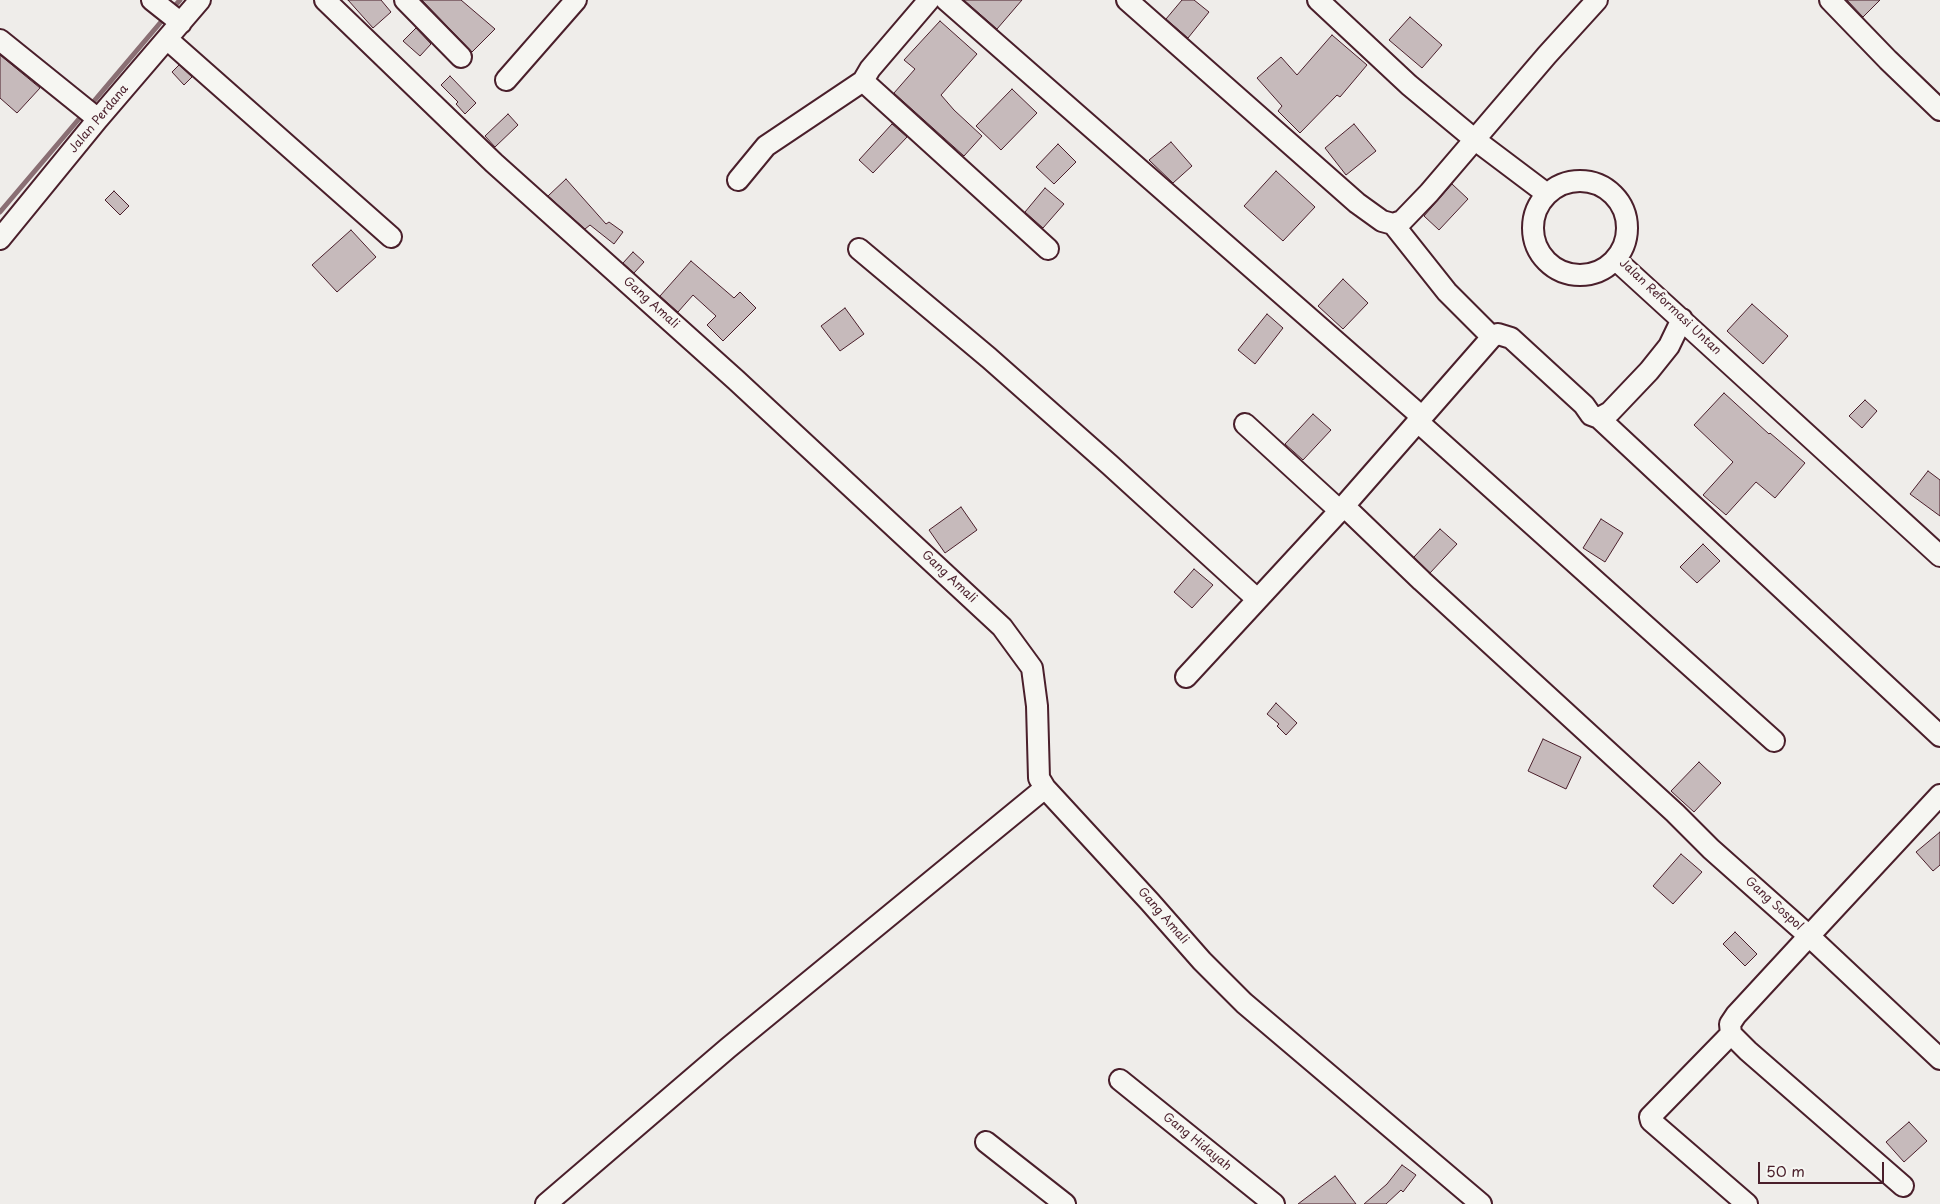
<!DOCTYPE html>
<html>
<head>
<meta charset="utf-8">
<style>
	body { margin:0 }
	#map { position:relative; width:1940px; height:1204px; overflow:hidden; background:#efedea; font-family:"Playpen Sans",sans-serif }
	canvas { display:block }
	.scale { position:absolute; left:1758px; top:1162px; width:126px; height:22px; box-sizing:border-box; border:2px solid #4a1f2b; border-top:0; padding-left:6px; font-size:15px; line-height:18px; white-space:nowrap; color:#4a1f2b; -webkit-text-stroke:4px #f6f6f2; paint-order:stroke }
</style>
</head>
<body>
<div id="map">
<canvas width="1940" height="1204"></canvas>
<div class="scale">50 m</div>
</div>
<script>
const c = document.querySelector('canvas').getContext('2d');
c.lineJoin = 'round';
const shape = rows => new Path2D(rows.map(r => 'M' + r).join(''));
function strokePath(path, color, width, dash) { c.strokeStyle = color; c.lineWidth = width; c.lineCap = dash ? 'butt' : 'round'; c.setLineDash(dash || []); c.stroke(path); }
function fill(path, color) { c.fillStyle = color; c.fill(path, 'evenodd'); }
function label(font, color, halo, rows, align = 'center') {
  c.font = font + ' "Playpen Sans",sans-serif'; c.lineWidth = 5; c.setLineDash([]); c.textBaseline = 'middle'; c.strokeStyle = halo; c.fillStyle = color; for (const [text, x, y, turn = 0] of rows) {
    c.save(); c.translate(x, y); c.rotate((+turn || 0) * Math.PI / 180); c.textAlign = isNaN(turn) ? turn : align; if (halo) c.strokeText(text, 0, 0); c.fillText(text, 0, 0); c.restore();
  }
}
strokePath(shape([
	[172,9,180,0],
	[89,107,166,16],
	[0,212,84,113]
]), '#8a6f74', 5);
const building = shape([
	[348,0,381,0,391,12,373,28,348,0],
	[422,0,461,0,495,29,472,52,422,0],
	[964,0,1022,0,997,29,964,0],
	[1182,0,1194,0,1209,12,1188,38,1166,19,1182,0],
	[1847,0,1880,0,1863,17,1847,0],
	[1410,17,1442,45,1422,68,1389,40,1410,17],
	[940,21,977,54,941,95,954,110,982,136,964,156,894,93,915,69,904,60,940,21],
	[416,28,431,44,420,56,403,41,416,28],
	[1332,35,1367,65,1340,97,1337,95,1300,133,1278,111,1282,106,1257,78,1281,57,1297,75,1332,35],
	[0,55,40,88,17,113,0,98,0,55],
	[179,65,192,77,184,85,172,72,179,65],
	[450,76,476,103,465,114,456,104,458,102,441,85,450,76],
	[1012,89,1037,113,1001,150,976,126,1012,89],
	[508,114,518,125,495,147,485,136,508,114],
	[892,124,907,137,873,173,859,160,892,124],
	[1354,124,1376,151,1346,175,1325,148,1354,124],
	[1171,142,1192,166,1173,183,1149,160,1171,142],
	[1058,144,1076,162,1054,184,1036,167,1058,144],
	[1276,171,1315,207,1283,241,1244,206,1276,171],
	[566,179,606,224,609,222,623,232,614,244,590,225,585,229,548,196,566,179],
	[1452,184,1468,199,1439,230,1424,216,1452,184],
	[1045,188,1064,204,1043,228,1025,212,1045,188],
	[114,191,129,206,120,215,105,200,114,191],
	[351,230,376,257,337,292,312,265,351,230],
	[633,252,644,262,634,273,623,263,633,252],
	[691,261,734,298,740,292,756,308,723,341,707,325,716,316,693,295,678,312,660,296,691,261],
	[1343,279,1368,303,1343,329,1318,306,1343,279],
	[1752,304,1788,336,1763,364,1727,331,1752,304],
	[845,308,864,334,840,351,821,326,845,308],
	[1267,314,1283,328,1255,364,1238,350,1267,314],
	[1724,393,1769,434,1770,433,1805,463,1775,498,1756,482,1726,515,1703,495,1733,462,1694,425,1724,393],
	[1865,400,1877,411,1862,428,1849,416,1865,400],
	[1313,414,1331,430,1303,460,1285,444,1313,414],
	[1928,471,1940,480,1940,516,1910,494,1928,471],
	[961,507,977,530,945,553,929,530,961,507],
	[1601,519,1623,533,1605,562,1583,548,1601,519],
	[1440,529,1457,544,1430,573,1414,557,1440,529],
	[1703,544,1720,561,1697,583,1680,567,1703,544],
	[1194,569,1213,585,1192,608,1174,592,1194,569],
	[1276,703,1297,723,1286,735,1277,726,1279,724,1267,714,1276,703],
	[1543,739,1581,757,1566,789,1528,771,1543,739],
	[1699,762,1721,783,1694,812,1671,791,1699,762],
	[1940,832,1940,865,1933,871,1916,852,1940,832],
	[1681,854,1702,872,1673,904,1653,886,1681,854],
	[1735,932,1757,954,1745,966,1723,944,1735,932],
	[1909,1122,1927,1141,1904,1162,1886,1142,1909,1122],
	[1402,1165,1416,1175,1403,1192,1401,1190,1386,1204,1364,1204,1387,1184,1402,1165],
	[1335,1176,1356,1204,1298,1204,1335,1176]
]);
fill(building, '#c6babb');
strokePath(building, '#4a1f2b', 1);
const minor = shape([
	[152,0,181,23],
	[325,0,494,163,736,380,1002,627,1032,668,1037,706,1039,778,1045,788,1150,902,1202,961,1244,1003,1481,1204],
	[405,0,461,57],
	[929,0,870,69,863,81,1048,249],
	[946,0,1421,416],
	[1127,0,1357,203,1382,221,1393,224,1402,221,1429,193,1547,55,1597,0],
	[1318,0,1409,85,1474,139,1547,194],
	[1830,0,1888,60,1940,110],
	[167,39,391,237],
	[0,40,98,119],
	[506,80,576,0],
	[738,180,766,146,863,81],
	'1533 228a47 47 0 1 1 94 0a47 47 0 1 1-94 0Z',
	[1393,224,1447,292,1492,337],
	[0,239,98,119,200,0],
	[859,249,989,358,1110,465,1257,599],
	[1616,260,1940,556],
	[1599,418,1940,736],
	[1417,421,1774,741],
	[1245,424,1339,510],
	[1344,506,1422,581,1675,813,1711,849,1809,936,1940,795],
	[1186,677,1344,506,1492,337,1498,334,1511,338,1584,405,1591,415,1599,418,1610,412,1649,371,1669,346,1682,319],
	[1731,1034,1650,1117,1651,1121,1747,1204],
	[1120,1080,1274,1204],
	[986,1142,1065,1204],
	[1903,1186,1748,1051,1731,1034,1730,1024,1736,1015,1809,936,1940,1059],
	[546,1204,728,1048,1045,788]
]);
strokePath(minor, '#4a1f2b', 24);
strokePath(minor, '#f6f6f2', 20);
label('12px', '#4a1f2b', '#f6f6f2', [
	["Jalan Perdana",99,119,-50],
	["Gang Amali",651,303,42],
	["Jalan Reformasi Untan",1670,307,43],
	["Gang Amali",949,577,43],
	["Gang Sospol",1774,904,42],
	["Gang Amali",1163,916,49],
	["Gang Hidayah",1197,1142,39]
]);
</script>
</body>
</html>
